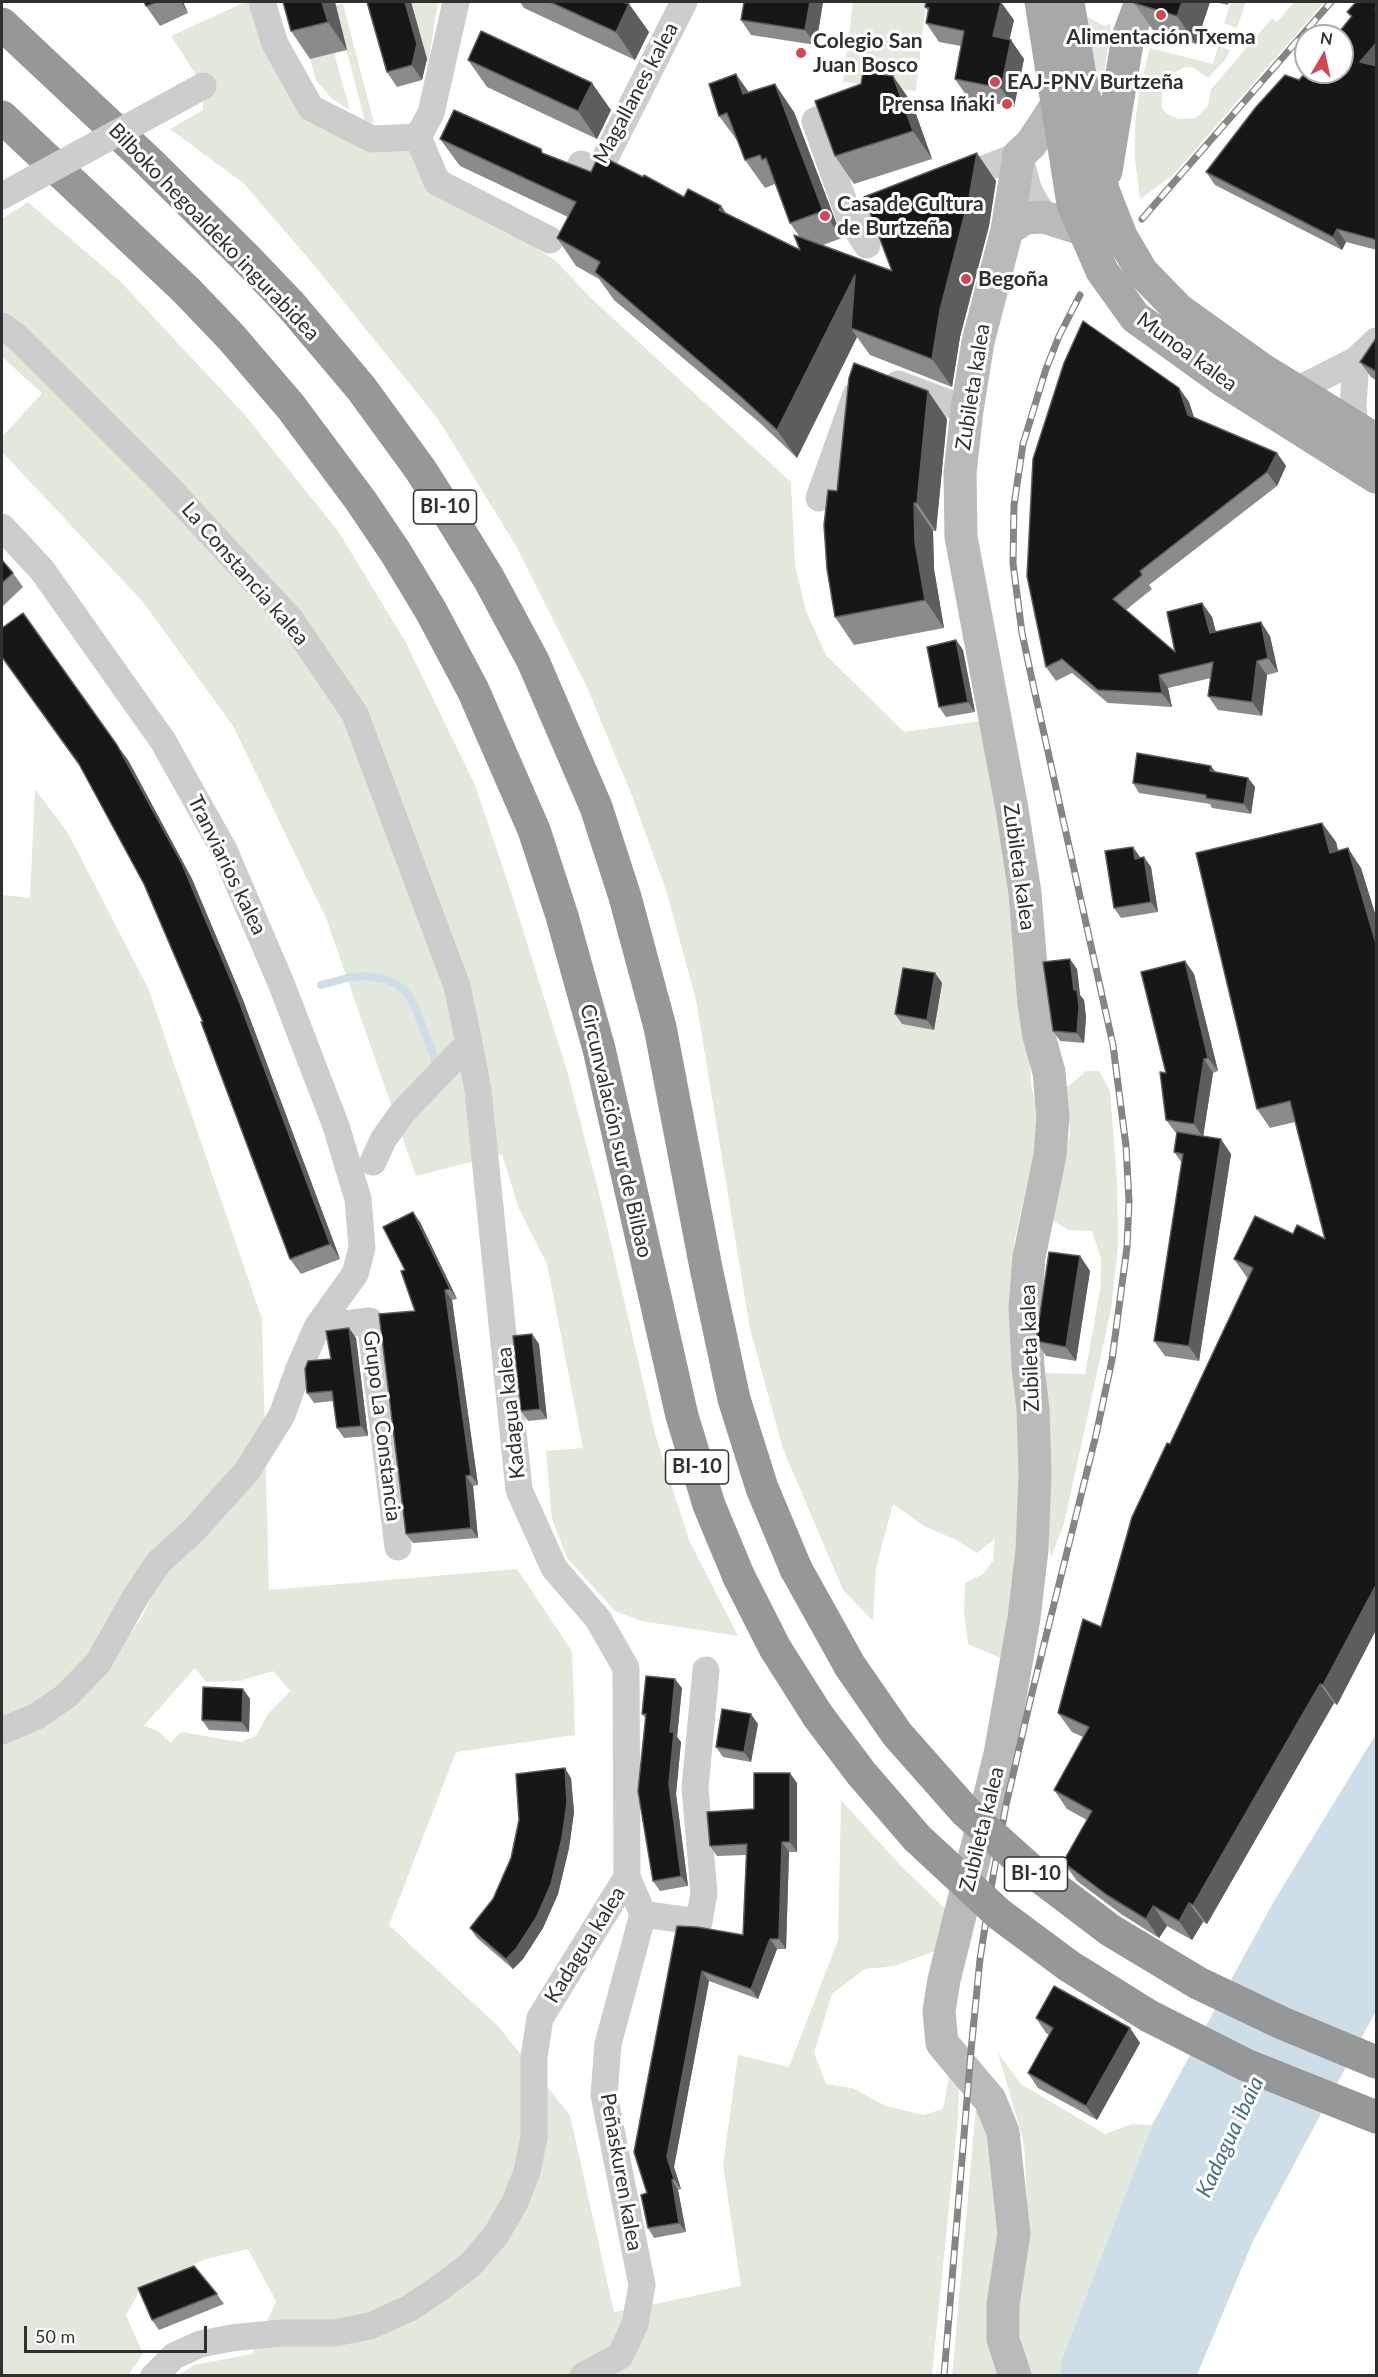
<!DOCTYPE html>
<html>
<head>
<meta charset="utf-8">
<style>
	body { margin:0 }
	#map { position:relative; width:1378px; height:2377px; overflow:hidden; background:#fff; font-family:Lato,sans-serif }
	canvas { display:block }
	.frame { position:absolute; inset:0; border:3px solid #303030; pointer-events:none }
	.north { position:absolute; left:1294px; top:24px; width:60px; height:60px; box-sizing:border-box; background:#fff; border:2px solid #acacac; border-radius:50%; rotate:9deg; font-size:16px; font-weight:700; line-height:24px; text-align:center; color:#303030 }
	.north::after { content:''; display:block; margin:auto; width:21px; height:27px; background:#d24751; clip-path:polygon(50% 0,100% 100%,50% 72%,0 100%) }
	.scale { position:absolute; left:24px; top:2326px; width:183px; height:27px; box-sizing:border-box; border:3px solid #303030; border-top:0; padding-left:8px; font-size:18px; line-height:21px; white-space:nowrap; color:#303030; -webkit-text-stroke:4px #fff; paint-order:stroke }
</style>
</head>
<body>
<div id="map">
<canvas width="1378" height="2377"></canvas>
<div class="frame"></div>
<div class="north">N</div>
<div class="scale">50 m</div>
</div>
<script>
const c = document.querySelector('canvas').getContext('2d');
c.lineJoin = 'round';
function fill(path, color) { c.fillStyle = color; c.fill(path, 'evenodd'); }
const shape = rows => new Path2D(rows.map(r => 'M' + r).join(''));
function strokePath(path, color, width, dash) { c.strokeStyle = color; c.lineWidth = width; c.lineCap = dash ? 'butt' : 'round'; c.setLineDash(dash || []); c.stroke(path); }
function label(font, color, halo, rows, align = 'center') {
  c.font = font + ' Lato,sans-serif'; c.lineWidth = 6; c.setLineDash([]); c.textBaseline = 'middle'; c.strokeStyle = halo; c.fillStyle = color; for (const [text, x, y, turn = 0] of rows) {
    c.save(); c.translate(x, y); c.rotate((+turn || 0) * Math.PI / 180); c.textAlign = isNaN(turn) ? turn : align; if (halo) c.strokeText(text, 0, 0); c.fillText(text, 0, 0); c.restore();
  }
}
fill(shape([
	[245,2,262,2,311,108,372,139,418,137,437,182,556,261,592,299,791,482,795,565,806,611,826,655,904,732,979,721,1014,884,1032,1090,1041,1120,1014,1243,1012,1279,1024,1473,1010,1610,1000,1658,968,1644,964,1613,965,1583,983,1574,993,1561,995,1539,977,1553,956,1540,924,1526,893,1504,876,1568,873,1621,843,1590,783,1449,750,1329,696,1000,666,890,632,796,586,685,516,546,438,419,315,266,243,183,170,129,203,110,203,86,171,36],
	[411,2,438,2,428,64],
	[853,2,926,2,916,91,843,82],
	[1231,2,1246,2,1237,28,1224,23],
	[1294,2,1324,2,1173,175,1140,199,1135,160,1135,125,1139,91,1150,48,1213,64,1218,46,1230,50,1226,59,1208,78,1194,68,1185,67,1170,75,1165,84,1162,91,1162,108,1167,114,1179,119,1196,118,1208,106,1211,89,1272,18,1277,22],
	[343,4,374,123,365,122,335,5],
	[1086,16,1104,26,1111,24,1100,101],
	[334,53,350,110,332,99,316,80,310,59],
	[28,202,120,281,245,415,338,531,405,641,475,785,512,895,568,1074,602,1205,656,1437,689,1540,738,1636,641,1621,615,1611,567,1558,552,1519,546,1451,583,1448,547,1264,519,1209,502,1154,416,1176,326,918,233,726,143,602,2,452,2,437,42,393,2,357,2,219],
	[35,789,68,833,148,988,262,1319,269,1590,517,1569,572,1651,575,1735,456,1752,389,1925,498,2026,570,2115,614,2312,630,2309,615,2351,568,2375,179,2375,194,2365,252,2354,276,2301,248,2249,203,2260,139,2292,126,2315,143,2354,128,2375,2,2375,2,1740,98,1678,142,1617,154,1591,90,1663,2,1726,2,895,30,898],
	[195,1668,206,1682,240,1681,273,1671,290,1691,268,1714,256,1736,241,1742,181,1732,171,1743,158,1731,144,1726],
	[1086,1071,1099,1071,1110,1091,1117,1180,1118,1247,1111,1309,1097,1373,1064,1524,1051,1557,1048,1537,1046,1373,1085,1374,1101,1285,1101,1259,1092,1231,1068,1230,1049,1218,1062,1175,1070,1133,1067,1087],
	[841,1800,901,1866,949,1912,941,1949,894,1966,865,1969,832,1994,814,2053,826,2084,852,2088,886,2106,923,2115,943,2109,949,2076,959,2084,958,2118,932,2375,606,2376,650,2305,741,2286,723,2165,738,2055,789,2067,838,1940],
	[998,2053,1021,2084,1105,2134,1132,2124,1152,2125,1061,2361,1060,2375,1030,2375,1015,2316,1028,2220,1024,2143],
	[976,2107,998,2166,1002,2375,952,2376]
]), '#e3e8dd');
fill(shape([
	[1376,1734,1376,2011,1253,2241,1197,2375,1060,2376,1061,2361,1152,2125,1274,1901]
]), '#cedee9');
strokePath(shape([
	[321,985,347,978,364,976,381,978,395,983,407,993,415,1007,436,1062]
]), '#cedee9', 8);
strokePath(shape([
	[262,2,275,44,311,108,372,139,418,137],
	[853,103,815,121,850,219,903,199],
	[418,137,437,182,550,240],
	[418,137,431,113,456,2],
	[581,164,598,172,684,2],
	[953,181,1019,155,1029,191,1044,217],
	[850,219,867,245],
	[2,326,17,337,162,481,291,620,355,714,457,986,469,1043,478,1090,519,1490,554,1568,598,1619,626,1668,627,1877,540,2018,534,2057,534,2137,527,2172,515,2202,496,2235,470,2265,441,2287,410,2308,370,2326,334,2333,281,2333,231,2338,200,2344,174,2356,154,2376],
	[898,384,967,410],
	[1297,390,1356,360,1376,341],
	[1355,427,1353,407,1356,360],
	[819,498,856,395],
	[2,527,42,570,163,741,224,850,281,983,336,1126,358,1199,362,1248,355,1274,317,1327,298,1371,282,1415,247,1471,194,1530,158,1563,136,1596,98,1663,66,1696,37,1716,2,1731],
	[373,1162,383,1140,402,1113,469,1043],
	[317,1327,370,1321,398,1547],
	[643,1914,699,1922,704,1893,695,1788,706,1670],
	[583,2376,620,2356,635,2324,642,2285,604,2095,608,2044,643,1914,627,1877]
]), '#cdcdcd', 27);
strokePath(shape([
	[1007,230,1025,218,1044,217,1082,229],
	[1015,2376,1003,2339,1003,2304,1014,2234,1003,2132,990,2100,942,2043,939,2011,944,1980,1000,1754,1024,1618,1032,1550,1035,1474,1033,1409,1028,1367,1025,1308,1029,1257,1050,1155,1053,1117,1049,1072,1039,1036,1034,1004,1025,893,1012,809,961,537,960,473,967,410,978,342,1007,230,1019,155,1031,144,1056,106]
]), '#bababa', 33);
strokePath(shape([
	[1041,2,1073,204,1102,271,1135,317,1224,381,1376,477],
	[1068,2,1079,70,1103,190,1121,236,1142,272,1179,310,1260,368,1376,440],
	[1106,171,1128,37,1141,2]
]), '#a8a8a8', 33);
strokePath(shape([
	[2,24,148,161,245,257,290,304,361,388,420,469,452,519,489,579,533,661,596,807,625,897,660,1027,706,1268,734,1399,762,1488,796,1569],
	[2,117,186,290,231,337,291,407,361,501,396,553,431,611,473,690,534,830,562,916,599,1049,682,1416,709,1505,739,1577,775,1648,818,1716]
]), '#979797', 33);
const rail = shape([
	[1142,219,1331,2],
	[944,2376,971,2051,980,1959,991,1888,1006,1805,1031,1697,1096,1435,1112,1360,1127,1247,1129,1201,1126,1146,1113,1045,1031,675,1022,633,1013,563,1014,505,1023,444,1046,369,1059,336,1080,295]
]);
strokePath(rail, '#858585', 7);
strokePath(rail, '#fff', 4.5, [14]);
strokePath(shape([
	[2,196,203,86]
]), '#cdcdcd', 27);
strokePath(shape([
	[796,1569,850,1666,897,1734,966,1812,1031,1870,1110,1930,1198,1983,1282,2023,1376,2062],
	[818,1716,861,1773,917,1838,999,1914,1069,1966,1149,2016,1246,2065,1376,2117]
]), '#979797', 33);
fill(shape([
	[144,2,183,2,188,13,160,26,146,6],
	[335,2,347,50,310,59,291,31],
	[367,2,411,2,427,59,422,80,397,87,387,72],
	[520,2,623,2,629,4,649,32,635,60,524,8],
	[744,2,823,2,816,45,751,35,741,20],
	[1210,2,1196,44,1153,30,1134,3],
	[1215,2,1229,2,1228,5],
	[1356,2,1377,66,1377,250,1346,242,1342,250,1215,185,1206,172,1299,80,1351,18,1347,12],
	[925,7,1014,20,1009,39,1024,59,1014,107,968,98,955,79,961,46,939,42,926,23,928,11],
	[468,60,611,110,597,139,487,87],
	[749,92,794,112,842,238,823,245,892,271,996,181,989,226,960,337,952,387,870,355,857,337,797,458,760,423,614,300,599,279,576,266,557,238,568,217,460,166,440,139,544,154,591,172,643,177,684,197,721,206,726,213,800,250,799,236,790,223,775,184,765,188,745,160,739,143,719,116],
	[912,103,932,159,854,184,835,156],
	[1377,337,1377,381,1371,377,1360,362],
	[1179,388,1189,402,1194,418,1277,453,1286,466,1277,486,1149,585,1152,589,1126,610,1175,652,1202,603,1212,617,1216,632,1270,636,1278,672,1267,675,1262,716,1218,710,1208,696,1211,678,1168,688,1172,707,1108,703,1072,673,1056,681,1046,667],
	[928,391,947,419,936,531,933,531,934,569,944,628,854,645,835,617,837,491],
	[2,560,13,573,23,587,2,607],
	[956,640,963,650,975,712,946,717,939,707],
	[128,760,192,879,243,1000,340,1259,301,1274,290,1259,203,1022],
	[1216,772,1248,778,1255,787,1251,814,1212,808,1210,804,1139,793,1133,783],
	[1322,823,1336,842,1338,851,1361,868,1377,920,1377,1628,1337,1705,1334,1703,1207,1924,1203,1922,1192,1940,1167,1926,1159,1938,1121,1914,1077,1881,1063,1862,1087,1820,1067,1809,1054,1790,1083,1737,1072,1732,1058,1713,1101,1627,1170,1444,1248,1279,1234,1259,1293,1234,1325,1239,1295,1122,1270,1128,1257,1109],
	[1140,857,1140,858,1151,867,1158,912,1121,918,1114,908],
	[1185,961,1194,974,1218,1071,1213,1073,1203,1137,1231,1154,1199,1361,1165,1356,1154,1341,1182,1163,1174,1152,1177,1133,1176,1133,1166,1120,1166,1073],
	[1077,969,1080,995,1084,1000,1086,1017,1084,1043,1060,1041,1053,1031],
	[935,973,942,983,934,1030,902,1024,895,1014],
	[420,1222,457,1299,452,1300,478,1485,473,1486,478,1538,413,1543,406,1534,415,1311,405,1270],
	[1080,1256,1090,1271,1076,1361,1046,1356,1036,1341],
	[349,1328,356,1338,368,1436,344,1438,337,1428,333,1401,314,1403,307,1393,331,1359],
	[532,1334,539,1344,547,1419,528,1421,521,1411],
	[682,1688,677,1737,681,1742,676,1794,688,1886,660,1891,653,1881,646,1719,642,1714],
	[243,1689,250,1699,249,1732,209,1730,202,1720],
	[758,1724,751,1762,723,1757,716,1747],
	[571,1778,574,1812,569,1848,558,1894,543,1928,523,1959,513,1969,477,1938,470,1928,493,1899],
	[797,1783,797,1852,789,1852,786,1949,777,1949,758,1999,709,1981,674,2167,681,2189,678,2190,686,2232,654,2238,648,2228,647,2193,677,1926,743,1935,746,1855,717,1856,710,1846,754,1809],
	[1036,2018,1130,2028,1140,2043,1097,2120,1038,2088,1028,2073,1049,2035,1046,2033],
	[217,2294,224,2304,159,2330,152,2320]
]), '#8b8b8b');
fill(shape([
	[181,2,183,2,188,13],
	[322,2,335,2,347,50,328,22],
	[405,2,411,2,427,59,422,80,412,65],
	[810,2,823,2,816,45,805,30],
	[1001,2,1014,20,1006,55,993,36],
	[1182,2,1210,2,1196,44,1177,16],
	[629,4,649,32,635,60,616,32],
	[1011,40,1024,59,1014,107,1001,88],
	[1377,42,1377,66,1369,75,1360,62],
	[736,74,755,101,743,94],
	[893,76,912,103,932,159,913,131],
	[592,83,611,110,597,139,578,111],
	[775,84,794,112,842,238,823,211],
	[977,153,996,181,989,226,960,337,952,387,932,359,940,310],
	[721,206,740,234,719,210],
	[1337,229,1346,242,1342,250,1333,237],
	[855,275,851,328,857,337,797,458,777,430],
	[1179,388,1189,402,1198,429,1188,415],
	[928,391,947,419,936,531,917,503],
	[1277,453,1286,466,1277,486,1267,472],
	[914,503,933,531,934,569,944,628,925,600,915,542],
	[1202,603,1212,617,1220,647,1210,633],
	[1261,622,1270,636,1278,672,1268,658],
	[956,640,963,650,975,712,968,702],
	[1257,661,1267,675,1262,716,1252,702],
	[1159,675,1168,688,1172,707,1162,693],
	[117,745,128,760,192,879,243,1000,340,1259,330,1244],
	[1211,766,1218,775,1210,771],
	[1248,778,1255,787,1251,814,1244,804],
	[1322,823,1336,842,1344,872,1330,853],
	[1133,847,1140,857,1142,869,1135,859],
	[1348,848,1361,868,1377,920,1377,947],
	[1144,857,1151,867,1158,912,1151,902],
	[1070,959,1077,969,1080,995,1084,1000,1086,1017,1084,1043,1077,1033,1074,990],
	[1185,961,1194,974,1218,1071,1208,1058],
	[935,973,942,983,934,1030,927,1020],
	[1204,1059,1213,1073,1203,1137,1194,1124],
	[1221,1139,1231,1154,1199,1361,1189,1346],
	[413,1212,420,1222,457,1299,450,1289],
	[1080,1256,1090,1271,1076,1361,1066,1347],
	[445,1290,452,1300,478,1485,471,1475],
	[349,1328,356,1338,368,1436,361,1426],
	[532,1334,539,1344,547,1419,540,1409],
	[466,1476,473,1486,478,1538,471,1528],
	[1377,1583,1377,1628,1337,1705,1323,1685],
	[675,1679,682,1688,677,1737,681,1742,676,1794,688,1886,681,1876,669,1784,670,1732],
	[1320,1684,1334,1703,1207,1924,1193,1905],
	[243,1689,250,1699,249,1732,242,1722],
	[751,1714,758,1724,751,1762,744,1752],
	[565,1768,571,1778,574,1812,569,1848,558,1894,543,1928,523,1959,513,1969,506,1959],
	[790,1773,797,1783,797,1852,790,1842],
	[782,1842,789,1852,786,1949,779,1939],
	[1189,1903,1203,1922,1192,1940,1179,1921],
	[1153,1906,1167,1926,1159,1938,1146,1919],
	[770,1939,777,1949,758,1999,751,1989],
	[702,1971,709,1981,674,2167,681,2189,674,2179,667,2157],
	[1130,2028,1140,2043,1097,2120,1086,2106],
	[672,2180,678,2190,686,2232,679,2223]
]), '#5d5d5d');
const building = shape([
	[144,2,157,2,146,6,144,2],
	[283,2,322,2,328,22,291,31,283,2],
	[367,2,405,2,417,44,412,65,387,72,367,2],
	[550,2,623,2,629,4,616,32,550,2],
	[744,2,810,2,805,30,741,20,744,2],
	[926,2,1001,2,993,36,1011,40,1001,88,955,79,964,31,926,23,929,8,925,7,926,2],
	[1356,2,1377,2,1377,8,1375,10,1377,11,1377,42,1360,62,1377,66,1377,240,1337,229,1333,237,1206,172,1256,107,1285,75,1299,80,1306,72,1342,72,1342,36,1336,36,1352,16,1347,12,1356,2],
	[1134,3,1134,2,1182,2,1177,16,1134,3],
	[481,31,592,83,578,111,468,60,481,31],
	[863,72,893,76,913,131,835,156,815,101,861,84,863,72],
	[736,74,743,94,775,84,823,211,790,223,766,158,762,160,760,155,745,160,727,113,719,116,709,84,736,74],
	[454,110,534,146,541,149,542,153,591,172,599,155,643,177,644,175,684,197,688,189,721,206,719,210,800,250,794,235,892,271,864,197,977,153,969,198,940,310,932,359,851,328,855,275,777,430,740,396,595,272,600,262,557,238,576,202,440,139,454,110],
	[1083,321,1179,388,1188,415,1277,453,1267,472,1140,571,1142,575,1113,599,1175,652,1167,612,1202,603,1210,633,1261,622,1268,658,1257,661,1252,702,1208,696,1213,662,1159,675,1162,693,1098,690,1062,659,1046,667,1027,576,1033,459,1064,363,1083,321],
	[1377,337,1377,372,1360,362,1377,337],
	[854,363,928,391,917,503,914,503,915,542,925,600,835,617,827,569,824,525,828,490,837,491,849,378,854,363],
	[2,560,13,573,2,583,2,560],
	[23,613,117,745,182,864,233,985,330,1244,290,1259,201,1022,203,1022,144,884,79,764,2,657,2,628,23,613],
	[956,640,968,702,939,707,927,647,956,640],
	[1137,753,1211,766,1210,771,1248,778,1244,804,1206,798,1206,795,1133,783,1137,753],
	[1322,823,1330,853,1348,848,1377,947,1377,1583,1323,1685,1320,1684,1193,1905,1189,1903,1179,1921,1153,1906,1146,1919,1107,1895,1063,1862,1092,1811,1054,1790,1089,1727,1058,1713,1083,1619,1101,1627,1132,1517,1167,1443,1170,1444,1253,1268,1234,1259,1255,1216,1293,1234,1297,1225,1325,1239,1290,1101,1257,1109,1196,853,1322,823],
	[1133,847,1135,859,1144,857,1151,902,1114,908,1105,851,1133,847],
	[1070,959,1074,990,1077,990,1079,1007,1077,1033,1053,1031,1043,962,1070,959],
	[1185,961,1208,1058,1204,1059,1194,1124,1166,1120,1160,1072,1166,1073,1141,972,1185,961],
	[903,968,935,973,927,1020,895,1014,903,968],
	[1177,1132,1221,1139,1189,1346,1154,1341,1183,1154,1174,1152,1177,1132],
	[413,1212,450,1289,445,1290,471,1475,466,1476,471,1528,406,1534,379,1314,415,1311,401,1271,405,1270,383,1227,413,1212],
	[1049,1252,1080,1256,1066,1347,1036,1341,1049,1252],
	[349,1328,361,1426,337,1428,332,1391,307,1393,305,1369,308,1361,331,1359,326,1331,349,1328],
	[532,1334,540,1409,521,1411,513,1336,532,1334],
	[646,1676,675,1679,670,1732,674,1732,669,1784,681,1876,653,1881,638,1791,646,1714,642,1714,646,1676],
	[203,1687,243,1689,242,1722,202,1720,203,1687],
	[722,1709,751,1714,744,1752,716,1747,722,1709],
	[565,1768,567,1803,562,1838,551,1884,536,1918,516,1949,506,1959,470,1928,493,1899,511,1858,519,1820,516,1774,565,1768],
	[754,1773,790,1773,790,1842,782,1842,779,1939,770,1939,751,1989,702,1971,667,2157,674,2179,672,2180,679,2223,648,2228,641,2195,647,2193,634,2152,677,1926,697,1927,743,1935,747,1844,710,1846,707,1812,754,1809,754,1773],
	[1054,1986,1130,2028,1086,2106,1028,2073,1053,2028,1036,2018,1054,1986],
	[194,2266,217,2294,152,2320,138,2288,194,2266]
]);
fill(building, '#171717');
strokePath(building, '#5d5d5d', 1.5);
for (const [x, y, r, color] of [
	[1161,15,6,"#d24751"],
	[801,53,6,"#d24751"],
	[995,82,6,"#d24751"],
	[1007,104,6,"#d24751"],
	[825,216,6,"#d24751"],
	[966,279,6,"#d24751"]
]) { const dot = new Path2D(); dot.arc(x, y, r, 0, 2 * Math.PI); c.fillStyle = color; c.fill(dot); strokePath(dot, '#fff', 2); }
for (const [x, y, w] of [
	[445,507,63],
	[697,1467,63],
	[1036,1874,63]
]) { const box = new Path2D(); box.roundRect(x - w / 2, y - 17, w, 34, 4.5); c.fillStyle = '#fff'; c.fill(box); strokePath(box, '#303030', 1.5); }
label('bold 20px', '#303030', null, [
	["BI-10",445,507],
	["BI-10",697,1467],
	["BI-10",1036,1874]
]);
label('bold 21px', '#303030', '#fff', [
	["Alimentación Txema",1161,37,"center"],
	["Colegio San",813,41],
	["Juan Bosco",813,65],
	["EAJ-PNV Burtzeña",1007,82],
	["Prensa Iñaki",995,104,"right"],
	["Casa de Cultura",837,204],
	["de Burtzeña",837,228],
	["Begoña",978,279]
], 'left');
label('21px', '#303030', '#fff', [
	["Magallanes kalea",636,93,-62],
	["Bilboko hegoaldeko ingurabidea",214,232,46],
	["Munoa kalea",1187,352,36],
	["Zubileta kalea",973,387,-81],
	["La Constancia kalea",245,574,49],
	["Tranviarios kalea",227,865,64],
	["Zubileta kalea",1019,867,82],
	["Circunvalación sur de Bilbao",616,1131,77],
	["Zubileta kalea",1030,1348,-92],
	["Kadagua kalea",511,1413,-96],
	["Grupo La Constancia",382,1426,83],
	["Zubileta kalea",982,1829,-76],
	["Kadagua kalea",585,1945,-58],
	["Peñaskuren kalea",621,2172,80]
]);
label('italic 22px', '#466f89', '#fff', [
	["Kadagua ibaia",1230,2137,-65]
]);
</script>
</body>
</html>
